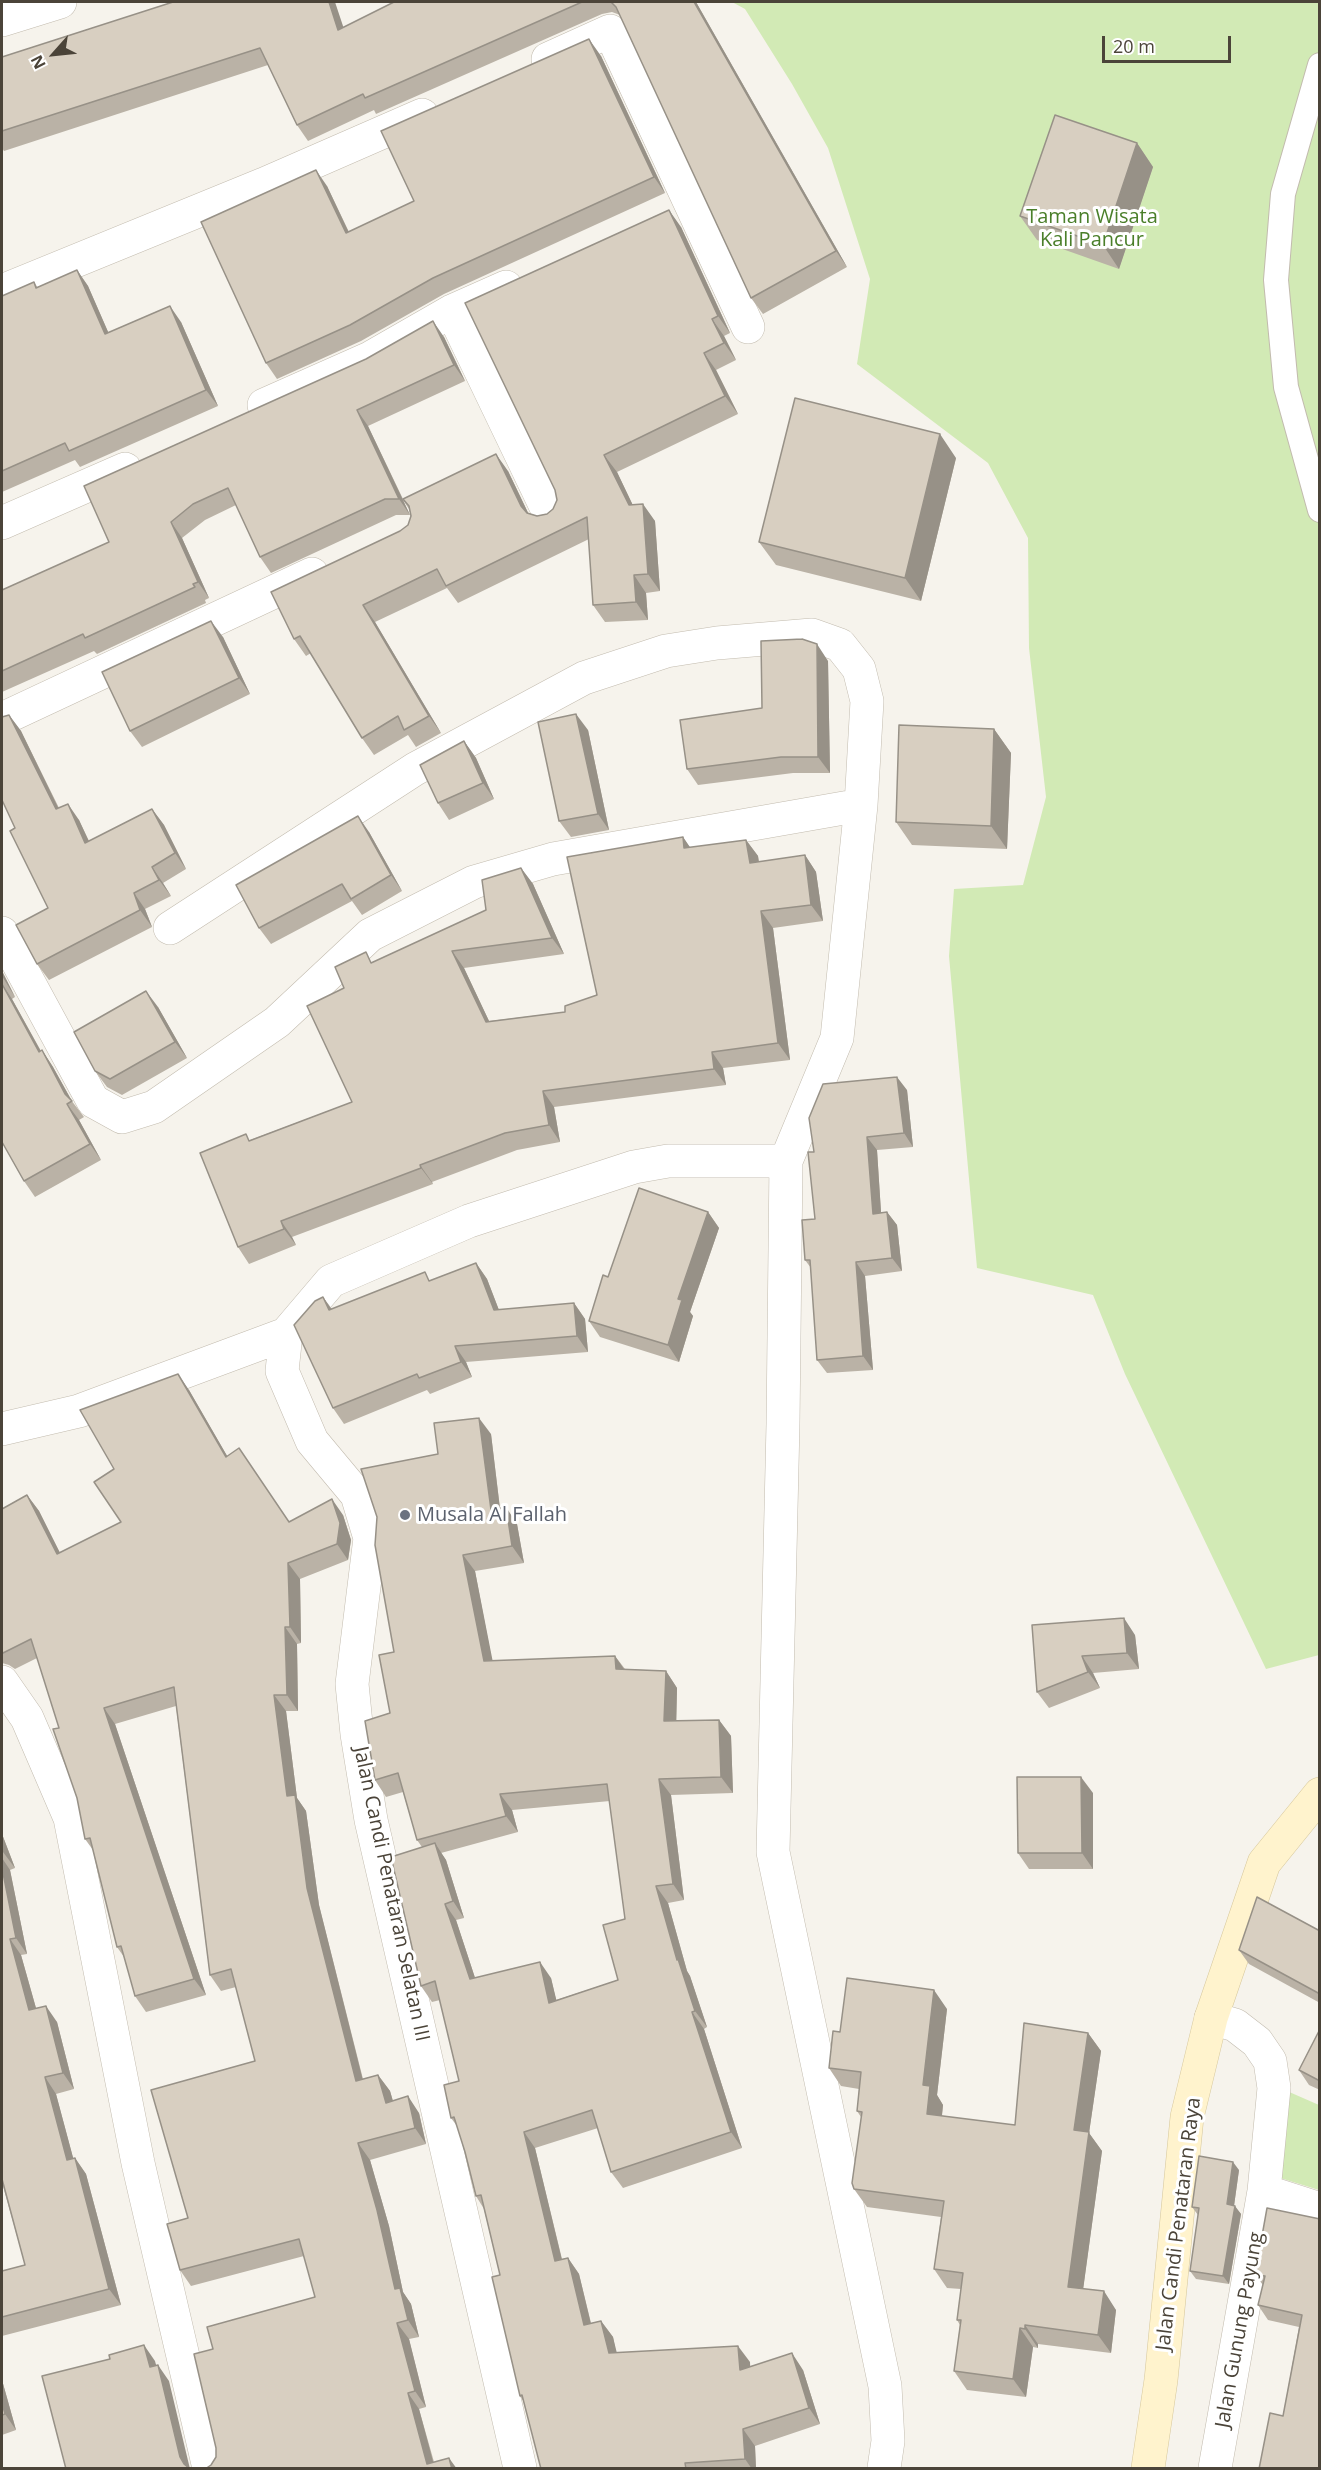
<!DOCTYPE html>
<html>
<head>
<meta charset="utf-8">
<style>
	body { margin:0 }
	#map { position:relative; width:1321px; height:2470px; overflow:hidden; background:#f6f3ec; font-family:"Open Sans",sans-serif }
	canvas { display:block }
	.frame { position:absolute; inset:0; border:3px solid #4b4439; pointer-events:none }
	.north { position:absolute; left:24px; top:24px; width:60px; height:60px; -webkit-text-stroke:4px #fff; paint-order:stroke; rotate:243deg; font-size:16px; font-weight:700; line-height:24px; text-align:center; color:#4b4439 }
	.north::after { content:''; display:block; margin:auto; width:21px; height:27px; background:#4b4439; clip-path:polygon(50% 0,100% 100%,50% 72%,0 100%) }
	.scale { position:absolute; left:1102px; top:36px; width:129px; height:27px; box-sizing:border-box; border:3px solid #4b4439; border-top:0; padding-left:8px; font-size:18px; line-height:21px; white-space:nowrap; color:#4b4439; -webkit-text-stroke:4px #fff; paint-order:stroke }
</style>
</head>
<body>
<div id="map">
<canvas width="1321" height="2470"></canvas>
<div class="frame"></div>
<div class="north">N</div>
<div class="scale">20 m</div>
</div>
<script>
const c = document.querySelector('canvas').getContext('2d');
c.lineJoin = 'round';
function fill(path, color) { c.fillStyle = color; c.fill(path, 'evenodd'); }
const shape = rows => new Path2D(rows.map(r => 'M' + r).join(''));
function strokePath(path, color, width, dash) { c.strokeStyle = color; c.lineWidth = width; c.lineCap = dash ? 'butt' : 'round'; c.setLineDash(dash || []); c.stroke(path); }
function label(font, color, halo, rows, align = 'center') {
  c.font = font + ' "Open Sans",sans-serif'; c.lineWidth = 6; c.setLineDash([]); c.textBaseline = 'middle'; c.strokeStyle = halo; c.fillStyle = color; for (const [text, x, y, turn = 0] of rows) {
    c.save(); c.translate(x, y); c.rotate((+turn || 0) * Math.PI / 180); c.textAlign = isNaN(turn) ? turn : align; if (halo) c.strokeText(text, 0, 0); c.fillText(text, 0, 0); c.restore();
  }
}
fill(shape([
	[732,2,1319,2,1319,1655,1266,1669,1125,1374,1093,1295,977,1268,949,956,954,889,1023,885,1046,797,1029,648,1028,538,988,463,857,364,870,279,828,148,792,84,745,9],
	[1287,2091,1319,2105,1319,2190,1277,2177]
]), '#d2eab5');
const lane = shape([
	[1320,65,1283,194,1276,280,1286,387,1320,510]
]);
const street = shape([
	[2,20,60,2],
	[548,59,610,31,748,327],
	[2,291,264,184,422,115],
	[452,311,550,515],
	[264,405,370,358,452,311,506,287],
	[2,523,125,469],
	[2,719,312,574],
	[170,928,415,769,584,678,666,651,717,643,812,635,840,645,859,669,867,701,861,805,837,1038,786,1161,783,1424,773,1852,885,2386,888,2441,884,2468],
	[2,933,93,1101,122,1117,154,1107,277,1022,370,935,474,882,553,859,861,805],
	[286,1334,282,1371,312,1441,357,1495,370,1538,352,1684,357,1734,371,1820,520,2468],
	[2,1429,79,1411,286,1334,331,1281,469,1221,634,1167,668,1161,786,1161],
	[2,1682,27,1718,70,1818,138,2163,209,2468],
	[1211,2018,1235,2025,1257,2042,1270,2061,1274,2088,1264,2191,1215,2468],
	[1264,2191,1320,2209]
]);
const secondary = shape([
	[1148,2468,1161,2380,1187,2117,1211,2018,1264,1863,1320,1794]
]);
strokePath(lane, '#c2bbae', 26);
strokePath(street, '#c2bbae', 34);
strokePath(secondary, '#d6c79b', 34);
strokePath(lane, '#fff', 24);
strokePath(street, '#fff', 33);
strokePath(secondary, '#fff3cd', 33);
fill(shape([
	[394,2,696,2,847,267,763,314,751,298,620,15,612,12,602,14,376,114,374,110,308,141,297,125,268,65,4,151,2,148,2,57,344,28],
	[601,56,665,193,444,294,361,341,277,379,266,363,327,186,349,232,414,201],
	[1137,143,1153,167,1119,269,1037,240,1020,216],
	[681,227,730,333,724,336,736,360,716,370,738,414,617,472,632,504,655,521,660,591,646,593,648,620,605,622,593,605,589,539,458,603,447,588,375,622,441,733,416,747,408,735,374,755,362,738,311,653,306,656,294,639,408,525,411,516,409,509,403,500,410,515,396,515,271,573,260,557,236,505,205,520,182,538,209,598,205,600,206,603,97,654,94,651,2,692,2,590,109,542,444,337,465,381,368,426,403,499,508,471,528,513,537,516,547,514,553,509],
	[77,270,88,286,108,332,181,322,218,406,80,467,75,460,2,492,2,296,34,282,38,288],
	[956,458,921,601,776,565,759,542],
	[223,637,250,694,142,747,130,731],
	[828,661,830,773,793,773,698,785,687,769,762,708],
	[9,715,21,731,59,808,79,820,89,841,152,809,164,825,186,869,163,883,171,896,145,909,152,927,49,980,37,964,48,908,15,828],
	[994,729,1011,753,1007,849,912,845,896,822],
	[588,730,609,830,571,837,559,821],
	[464,741,476,758,494,799,449,820,438,803],
	[369,832,402,891,362,915,352,901,271,944,259,928],
	[683,837,690,848,746,840,758,856,759,862,805,855,816,872,823,921,773,928,790,1060,723,1068,726,1085,554,1107,560,1142,517,1150,432,1182,433,1184,292,1237,296,1245,249,1264,238,1247,250,1140,352,1102,374,962,486,910,521,868,533,884,564,954,464,968,489,1021,565,1012,597,995],
	[2,971,15,997,12,999,41,1051,42,1050,53,1067,71,1100,84,1117,79,1120,101,1160,35,1197,24,1181,2,1142],
	[158,1007,187,1058,122,1095,107,1087,95,1071],
	[907,1090,913,1147,877,1150,881,1213,887,1212,897,1225,902,1271,865,1276,873,1370,827,1373,817,1360,811,1268,805,1260,815,1219,814,1152],
	[708,1212,719,1228,690,1312,693,1316,679,1362,600,1337,589,1321,608,1277],
	[476,1263,487,1279,499,1310,574,1303,585,1319,588,1352,466,1362,472,1377,430,1394,427,1390,344,1424,333,1408,323,1297,332,1309,431,1280],
	[189,1390,227,1456,289,1521,343,1515,351,1540,348,1560,300,1579,301,1643,297,1644,298,1711,286,1711,297,1798,306,1811,319,1905,363,2079,378,2075,390,2091,393,2101,419,2113,426,2144,370,2160,389,2226,403,2292,411,2304,419,2337,409,2339,426,2407,419,2409,434,2462,452,2469,211,2465,216,2457,216,2448,213,2349,315,2297,304,2256,191,2286,180,2270,188,2218,255,2061,236,1987,221,1991,210,1975,176,1706,115,1724,206,1995,146,2012,135,1996,124,1957,117,1947,93,1850,85,1839,77,1798,59,1728,37,1658,15,1669,9,1665,2,1663,2,1509,27,1495,39,1511,60,1553,121,1522,114,1469],
	[491,1434,500,1508,517,1524,524,1563,475,1571,492,1661,615,1656,625,1669,666,1671,677,1688,676,1721,719,1720,731,1736,733,1793,671,1795,684,1900,668,1903,687,1971,690,1976,707,2027,704,2029,742,2148,623,2188,611,2172,598,2128,535,2148,562,2259,568,2258,579,2274,591,2323,601,2321,613,2337,616,2353,750,2362,750,2367,803,2370,820,2424,755,2446,756,2469,541,2469,524,2402,520,2396,500,2275,484,2209,476,2196,465,2152,457,2126,451,2118,459,2081,440,2000,432,2002,421,1986,422,1847,417,1840,403,1792,386,1797,375,1780,390,1713,394,1652,438,1454],
	[610,1801,625,1919,618,1980,556,2000,551,1978,475,1978,456,1920,464,1918,446,1860,441,1853,518,1832,512,1810],
	[1032,1625,1135,1635,1139,1669,1093,1673,1100,1688,1049,1708,1037,1692],
	[1093,1793,1093,1869,1029,1869,1018,1853],
	[2,1834,15,1868,10,1870,27,1954,21,1955,36,2008,57,2022,74,2089,56,2094,73,2158,75,2158,86,2174,121,2305,2,2336,2,2271,25,2265,3,2186,2,2186],
	[1320,1931,1320,2003,1249,1964,1239,1950],
	[947,2009,937,2095,943,2105,942,2116,1015,2125,1088,2033,1101,2051,1089,2133,1102,2151,1083,2289,1116,2310,1111,2353,1038,2344,1038,2348,1033,2347,1026,2397,967,2390,954,2371,960,2325,957,2320,961,2289,947,2288,934,2269,941,2217,867,2207,854,2189,861,2117,857,2111,859,2089,841,2086,829,2068,840,2032],
	[1320,2029,1320,2090,1309,2085,1299,2070],
	[1239,2170,1234,2206,1241,2214,1229,2284,1196,2279,1190,2271,1198,2215,1192,2207],
	[1320,2219,1320,2469,1283,2416,1299,2327,1268,2320,1258,2305,1263,2285,1255,2275],
	[2,2380,16,2430,2,2435]
]), '#bab2a6');
fill(shape([
	[329,2,335,2,350,47,338,30],
	[694,2,696,2,847,267,836,251],
	[589,39,601,56,665,193,654,177],
	[1137,143,1153,167,1119,269,1103,245],
	[316,170,327,186,357,250,346,233],
	[669,210,681,227,730,333,718,316],
	[77,270,88,286,116,350,105,334],
	[170,306,181,322,218,406,206,390],
	[712,319,724,336,736,360,724,343],
	[433,321,444,337,465,381,454,365],
	[704,353,716,370,738,414,725,396],
	[357,410,368,426,410,515,399,499],
	[940,434,956,458,921,601,905,578],
	[496,454,508,471,533,523,521,506],
	[604,455,617,472,641,522,629,505],
	[643,504,655,521,660,591,648,574],
	[171,522,182,538,209,598,198,582],
	[634,575,646,593,648,620,636,602],
	[363,605,375,622,441,733,429,716],
	[211,621,223,637,250,694,239,678],
	[817,644,828,661,830,773,818,757],
	[576,714,588,730,609,830,598,814],
	[9,715,21,731,67,826,56,809],
	[994,729,1011,753,1007,849,991,826],
	[464,741,476,758,494,799,483,783],
	[68,804,79,820,97,859,85,843],
	[152,809,164,825,186,869,175,853],
	[358,816,369,832,402,891,391,875],
	[683,837,694,853,684,848],
	[746,840,758,856,761,879,750,863],
	[805,855,816,872,823,921,811,905],
	[152,867,163,883,171,896,159,880],
	[521,868,533,884,564,954,552,938],
	[134,893,145,909,152,927,140,910],
	[761,911,773,928,790,1060,778,1043],
	[452,951,464,968,497,1038,486,1022],
	[2,971,15,997,2,976],
	[2,984,12,999,50,1068,39,1052],
	[146,991,158,1007,187,1058,175,1042],
	[42,1050,53,1067,72,1101,65,1094],
	[712,1052,723,1068,726,1085,714,1069],
	[897,1077,907,1090,913,1147,904,1133],
	[543,1091,554,1107,560,1142,549,1125],
	[67,1104,79,1120,101,1160,90,1144],
	[867,1137,877,1150,882,1227,873,1214],
	[420,1165,432,1182,433,1184,421,1168],
	[708,1212,719,1228,690,1312,693,1316,679,1362,668,1345,678,1299],
	[887,1212,897,1225,902,1271,892,1258],
	[281,1221,292,1237,296,1245,284,1229],
	[856,1262,865,1276,873,1370,863,1356],
	[476,1263,487,1279,505,1326,494,1310],
	[323,1297,334,1313,329,1310],
	[574,1303,585,1319,588,1352,577,1336],
	[455,1346,466,1362,472,1377,461,1362],
	[178,1374,189,1390,237,1473,226,1457],
	[479,1418,491,1434,502,1526,491,1510],
	[27,1495,39,1511,69,1571,57,1554],
	[332,1499,343,1515,351,1540,348,1560,337,1544],
	[506,1507,517,1524,524,1563,512,1546],
	[463,1555,475,1571,496,1678,484,1661],
	[288,1563,300,1579,301,1643,290,1627],
	[1124,1618,1135,1635,1139,1669,1127,1653],
	[285,1627,297,1644,298,1711,287,1695],
	[615,1656,626,1672,616,1669],
	[1082,1656,1093,1673,1100,1688,1088,1672],
	[666,1671,677,1688,676,1737,664,1721],
	[274,1695,286,1711,297,1798,306,1811,319,1905,367,2097,356,2081,307,1888,287,1796],
	[104,1708,115,1724,206,1995,194,1979],
	[719,1720,731,1736,733,1793,721,1777],
	[1081,1777,1093,1793,1093,1869,1082,1853],
	[659,1779,671,1795,684,1900,673,1884],
	[500,1794,512,1810,518,1832,506,1816],
	[2,1834,15,1868,3,1852,2,1847],
	[435,1843,446,1860,464,1918,453,1901],
	[2,1858,10,1870,27,1954,16,1938,2,1868],
	[656,1886,668,1903,687,1971,690,1976,707,2027,695,2011,677,1960],
	[445,1904,456,1920,481,1996,470,1979],
	[10,1939,21,1955,41,2026,29,2010],
	[540,1962,551,1978,561,2019,549,2003],
	[934,1990,947,2009,937,2095,943,2105,940,2132,927,2114,923,2085],
	[46,2006,57,2022,74,2089,63,2073],
	[692,2012,704,2029,742,2148,731,2132],
	[1088,2033,1101,2051,1089,2133,1102,2151,1081,2305,1068,2287,1074,2130],
	[378,2075,390,2091,398,2119,386,2103],
	[45,2077,56,2094,78,2176,67,2160],
	[408,2096,419,2113,426,2144,415,2128],
	[524,2132,535,2148,566,2277,555,2261],
	[358,2143,370,2160,389,2226,403,2292,411,2304,419,2337,408,2320,395,2289],
	[75,2158,86,2174,121,2305,109,2289],
	[1233,2162,1239,2170,1233,2213,1227,2204],
	[1235,2206,1241,2214,1229,2284,1223,2276],
	[568,2258,579,2274,595,2341,584,2325],
	[1104,2291,1116,2310,1111,2353,1098,2335],
	[601,2321,613,2337,621,2370,609,2353],
	[397,2323,409,2339,426,2407,415,2391],
	[1025,2325,1038,2344,1038,2348,1025,2329],
	[1020,2328,1033,2347,1026,2397,1013,2379],
	[144,2345,155,2361,161,2383,150,2367],
	[738,2346,750,2362,751,2387,740,2370],
	[792,2353,803,2370,820,2424,809,2408],
	[158,2365,169,2381,190,2469,187,2469,180,2457],
	[2,2380,16,2430,5,2414,2,2403],
	[408,2393,419,2409,435,2469,427,2464],
	[743,2429,755,2446,756,2469,752,2469,745,2459],
	[449,2458,457,2469,452,2469]
]), '#979187');
const building = shape([
	[173,2,329,2,338,30,394,2,582,2,365,98,363,94,297,125,260,48,2,131,2,57,173,2],
	[611,2,694,2,836,251,751,298,616,7,611,2],
	[589,39,654,177,433,278,350,325,266,363,201,222,316,170,346,233,414,201,381,131,589,39],
	[1055,115,1137,143,1103,245,1020,216,1055,115],
	[669,210,718,316,712,319,724,343,704,353,725,396,604,455,629,505,643,504,648,574,634,575,636,602,593,605,587,517,446,586,437,569,363,605,429,716,404,730,398,716,362,738,300,636,294,639,271,592,400,531,408,525,411,516,409,506,403,499,496,454,521,506,527,513,537,516,547,514,553,509,557,500,555,490,465,303,669,210],
	[77,270,105,334,170,306,206,390,69,451,65,443,2,471,2,296,34,282,36,288,77,270],
	[433,321,454,365,357,410,399,499,385,499,260,557,228,488,193,504,171,522,198,582,193,584,195,587,85,638,83,634,2,671,2,590,109,542,84,486,366,359,433,321],
	[795,398,940,434,905,578,759,542,795,398],
	[211,621,239,678,130,731,102,672,211,621],
	[802,639,817,644,818,757,781,757,687,769,680,720,762,708,761,641,802,639],
	[576,714,598,814,559,821,538,722,576,714],
	[9,715,56,809,68,804,85,843,152,809,175,853,152,867,159,880,134,893,140,910,37,964,16,925,48,908,10,831,15,828,2,800,2,717,9,715],
	[899,725,994,729,991,826,896,822,899,725],
	[464,741,483,783,438,803,420,765,464,741],
	[358,816,391,875,351,899,342,884,259,928,236,885,358,816],
	[683,837,684,848,746,840,750,863,805,855,811,905,761,911,778,1043,712,1052,714,1069,543,1091,549,1125,505,1133,420,1165,421,1168,281,1221,284,1229,238,1247,200,1153,246,1134,249,1141,352,1102,307,1006,344,988,335,967,366,952,371,963,486,910,482,880,521,868,552,938,452,951,486,1022,565,1012,565,1006,597,995,567,857,683,837],
	[2,984,39,1052,42,1050,65,1094,72,1101,67,1104,90,1144,24,1181,2,1142,2,984],
	[146,991,175,1042,110,1079,95,1071,74,1032,146,991],
	[897,1077,904,1133,867,1137,873,1214,887,1212,892,1258,856,1262,863,1356,817,1360,810,1260,805,1260,802,1220,815,1219,808,1152,814,1152,809,1118,823,1084,897,1077],
	[639,1188,708,1212,678,1299,682,1300,668,1345,589,1321,603,1275,608,1277,639,1188],
	[476,1263,494,1310,574,1303,577,1336,455,1346,461,1362,419,1378,417,1374,333,1408,294,1325,315,1301,323,1297,329,1310,425,1272,429,1281,476,1263],
	[178,1374,226,1457,239,1448,289,1522,332,1499,340,1523,337,1544,288,1563,290,1627,285,1627,287,1695,274,1695,287,1796,295,1795,307,1888,356,2081,378,2075,386,2103,408,2096,415,2128,358,2143,377,2210,395,2289,400,2288,408,2320,397,2323,415,2391,408,2393,427,2464,449,2458,452,2469,205,2469,211,2465,216,2457,216,2448,194,2354,213,2349,207,2327,315,2297,299,2239,180,2270,167,2224,188,2218,151,2090,255,2061,231,1969,210,1975,174,1687,104,1708,194,1979,135,1996,121,1946,117,1947,90,1838,85,1839,77,1798,53,1729,59,1728,31,1639,3,1653,2,1651,2,1509,27,1495,57,1554,121,1522,94,1482,114,1469,80,1410,178,1374],
	[479,1418,491,1510,506,1507,512,1546,463,1555,484,1661,615,1656,616,1669,666,1671,664,1721,719,1720,721,1777,659,1779,673,1884,656,1886,677,1960,678,1959,695,2011,692,2012,731,2132,611,2172,592,2110,524,2132,555,2261,568,2258,584,2325,601,2321,609,2353,738,2346,740,2370,792,2353,809,2408,743,2429,745,2459,685,2463,686,2469,541,2469,522,2395,520,2396,492,2277,500,2275,481,2195,476,2196,465,2152,454,2117,451,2118,444,2085,459,2081,435,1981,421,1986,391,1857,435,1843,453,1901,445,1904,470,1979,540,1962,549,2003,618,1980,603,1925,625,1919,607,1784,500,1794,506,1816,417,1840,398,1773,375,1780,365,1721,390,1713,379,1655,394,1652,375,1545,377,1517,361,1469,438,1454,434,1423,479,1418],
	[1124,1618,1127,1653,1082,1656,1088,1672,1037,1692,1032,1625,1124,1618],
	[1017,1777,1081,1777,1082,1853,1018,1853,1017,1777],
	[2,1868,16,1938,10,1939,29,2010,46,2006,63,2073,45,2077,67,2160,75,2158,109,2289,2,2317,2,2271,25,2265,2,2179,2,1868],
	[1257,1897,1320,1931,1320,1994,1239,1950,1257,1897],
	[847,1978,934,1990,923,2085,930,2086,927,2114,1015,2125,1024,2023,1088,2033,1074,2130,1089,2132,1068,2287,1104,2291,1098,2335,1025,2325,1025,2329,1020,2328,1013,2379,954,2371,961,2320,957,2320,963,2273,934,2269,944,2201,854,2189,852,2183,862,2112,857,2111,861,2072,829,2068,833,2031,840,2032,847,1978],
	[1320,2029,1320,2081,1299,2070,1320,2029],
	[1199,2156,1233,2162,1227,2204,1235,2206,1223,2276,1190,2271,1199,2208,1192,2207,1199,2156],
	[1267,2208,1320,2219,1320,2469,1259,2469,1270,2413,1283,2416,1302,2315,1258,2305,1265,2276,1255,2275,1267,2208],
	[144,2345,150,2367,158,2365,180,2457,184,2464,190,2469,66,2469,42,2376,110,2359,109,2355,144,2345],
	[2,2403,5,2414,2,2415,2,2403]
]);
fill(building, '#d8cfc1');
strokePath(building, '#979187', 1.5);
for (const [x, y, r, color] of [
	[405,1515,6,"#6b7280"]
]) { const dot = new Path2D(); dot.arc(x, y, r, 0, 2 * Math.PI); c.fillStyle = color; c.fill(dot); strokePath(dot, '#fff', 2); }
label('20px', '#4a7f2a', '#fff', [
	["Taman Wisata",1092,217],
	["Kali Pancur",1092,240]
]);
label('20px', '#5b616d', '#fff', [
	["Musala Al Fallah",417,1515]
], 'left');
label('20px', '#4b4439', '#fff', [
	["Jalan Candi Penataran Selatan III",391,1894,78],
	["Jalan Candi Penataran Raya",1179,2224,-83],
	["Jalan Gunung Payung",1240,2330,-80]
]);
</script>
</body>
</html>
